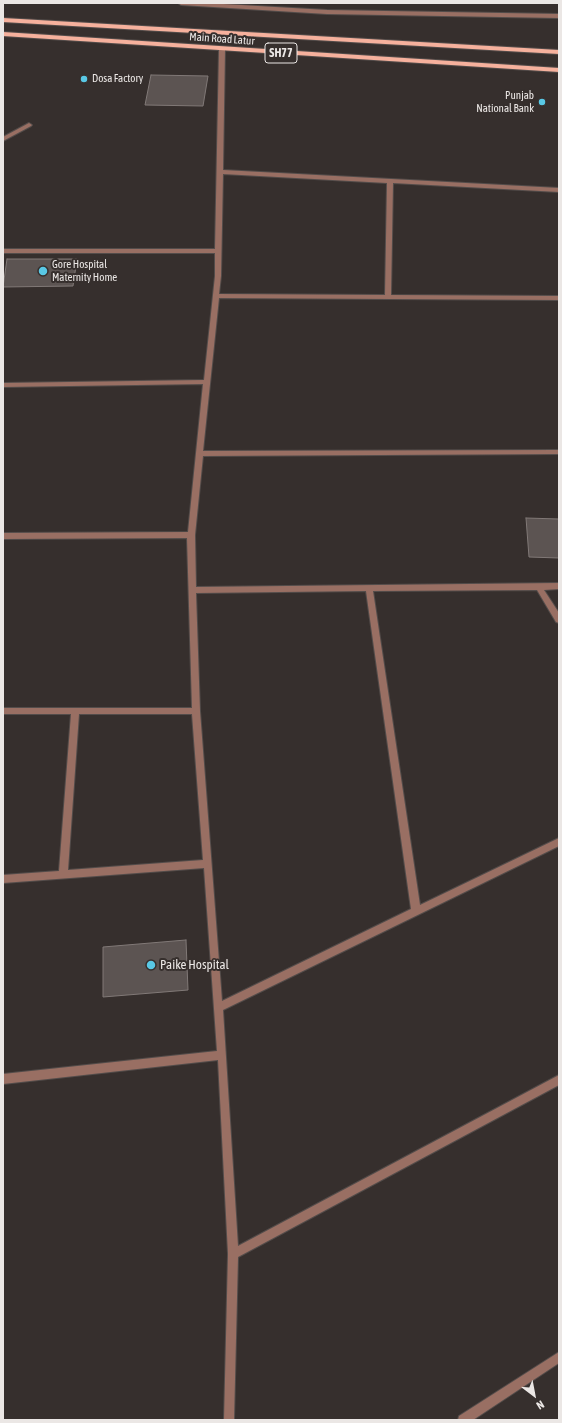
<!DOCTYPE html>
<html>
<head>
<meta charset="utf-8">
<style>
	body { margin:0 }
	#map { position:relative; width:562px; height:1423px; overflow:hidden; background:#362f2d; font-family:"Asap Condensed",sans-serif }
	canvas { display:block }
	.frame { position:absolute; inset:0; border:4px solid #ebe7e5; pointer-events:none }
	.north { position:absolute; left:514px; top:1375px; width:40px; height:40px; -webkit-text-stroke:3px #362f2d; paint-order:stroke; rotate:148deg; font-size:11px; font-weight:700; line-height:16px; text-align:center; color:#ebe7e5 }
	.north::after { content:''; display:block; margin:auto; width:14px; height:18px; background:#ebe7e5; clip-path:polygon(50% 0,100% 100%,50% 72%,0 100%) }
</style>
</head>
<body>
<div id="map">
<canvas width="562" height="1423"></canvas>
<div class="frame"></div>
<div class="north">N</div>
</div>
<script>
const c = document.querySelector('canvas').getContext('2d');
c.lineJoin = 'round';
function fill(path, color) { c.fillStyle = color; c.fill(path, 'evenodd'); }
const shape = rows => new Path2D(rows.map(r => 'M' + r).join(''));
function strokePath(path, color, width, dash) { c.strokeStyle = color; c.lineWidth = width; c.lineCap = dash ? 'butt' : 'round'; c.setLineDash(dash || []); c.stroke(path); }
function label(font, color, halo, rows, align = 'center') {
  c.font = font + ' "Asap Condensed",sans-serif'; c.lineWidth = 4; c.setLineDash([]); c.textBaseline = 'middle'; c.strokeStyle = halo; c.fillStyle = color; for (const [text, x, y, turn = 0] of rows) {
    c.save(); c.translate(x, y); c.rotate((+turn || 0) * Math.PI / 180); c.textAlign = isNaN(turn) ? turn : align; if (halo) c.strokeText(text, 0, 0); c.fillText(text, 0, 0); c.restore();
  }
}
const building = shape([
	[151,75,208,76,203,106,145,105,151,75],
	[7,259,77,259,73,286,3,287,7,259],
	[526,518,559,519,559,558,529,557,526,518],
	[186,940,188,990,103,997,103,947,186,940]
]);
fill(building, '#5c5452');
strokePath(building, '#817977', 1);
const service = shape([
	[29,123,32,125,31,126,3,141,3,137,29,123]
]);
const minor = shape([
	[222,47,225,49,223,170,559,188,559,192,393,183,391,295,559,296,559,300,219,298,203,451,559,450,559,454,203,456,195,535,196,587,559,583,559,589,544,590,559,613,559,623,556,622,537,590,373,591,420,905,559,838,559,846,223,1010,238,1246,559,1075,559,1085,238,1257,234,1420,224,1420,228,1254,218,1060,3,1084,3,1074,217,1051,204,868,3,883,3,875,59,871,71,714,3,714,3,708,192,708,187,538,3,539,3,533,188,532,203,384,3,387,3,383,204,380,215,276,215,253,3,253,3,249,215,249,219,49,222,47],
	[223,174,387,183,385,295,219,294,221,276,223,174],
	[366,591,411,909,222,1001,200,711,196,593,366,591],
	[79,714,192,714,203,860,68,870,79,714],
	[559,1352,559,1363,473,1420,458,1420,459,1416,559,1352]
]);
const tertiary = shape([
	[178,3,206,3,327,10,559,14,559,18,327,14,181,5,178,3]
]);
const primary = shape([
	[3,18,559,50,559,54,3,22,3,18],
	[3,32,559,68,559,72,3,36,3,32]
]);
strokePath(service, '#534c4a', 2);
strokePath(minor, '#534c4a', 2);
strokePath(tertiary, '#534c4a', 2);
strokePath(primary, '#534c4a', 2);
fill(service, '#996f63');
fill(minor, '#996f63');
fill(tertiary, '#996f63');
fill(primary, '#f6b19d');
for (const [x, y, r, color] of [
	[84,79,4,"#59c8e5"],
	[542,102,4,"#59c8e5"],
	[43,271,5,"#59c8e5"],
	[151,965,5,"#59c8e5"]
]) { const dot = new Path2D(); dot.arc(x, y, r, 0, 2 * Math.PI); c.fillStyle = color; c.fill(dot); strokePath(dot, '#362f2d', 1.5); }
label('11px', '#ebe7e5', '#362f2d', [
	["Main Road Latur",222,39,4]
]);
label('11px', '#ebe7e5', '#362f2d', [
	["Dosa Factory",92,79],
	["Punjab",534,96,"right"],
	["National Bank",534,109,"right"],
	["Gore Hospital",52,265],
	["Maternity Home",52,278]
], 'left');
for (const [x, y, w] of [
	[281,53,32]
]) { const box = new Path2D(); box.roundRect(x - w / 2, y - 10, w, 20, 3); c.fillStyle = '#362f2d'; c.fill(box); strokePath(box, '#ebe7e5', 1); }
label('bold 12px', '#ebe7e5', null, [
	["SH77",281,53]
]);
label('13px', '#ebe7e5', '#362f2d', [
	["Paike Hospital",160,965]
], 'left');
</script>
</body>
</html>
